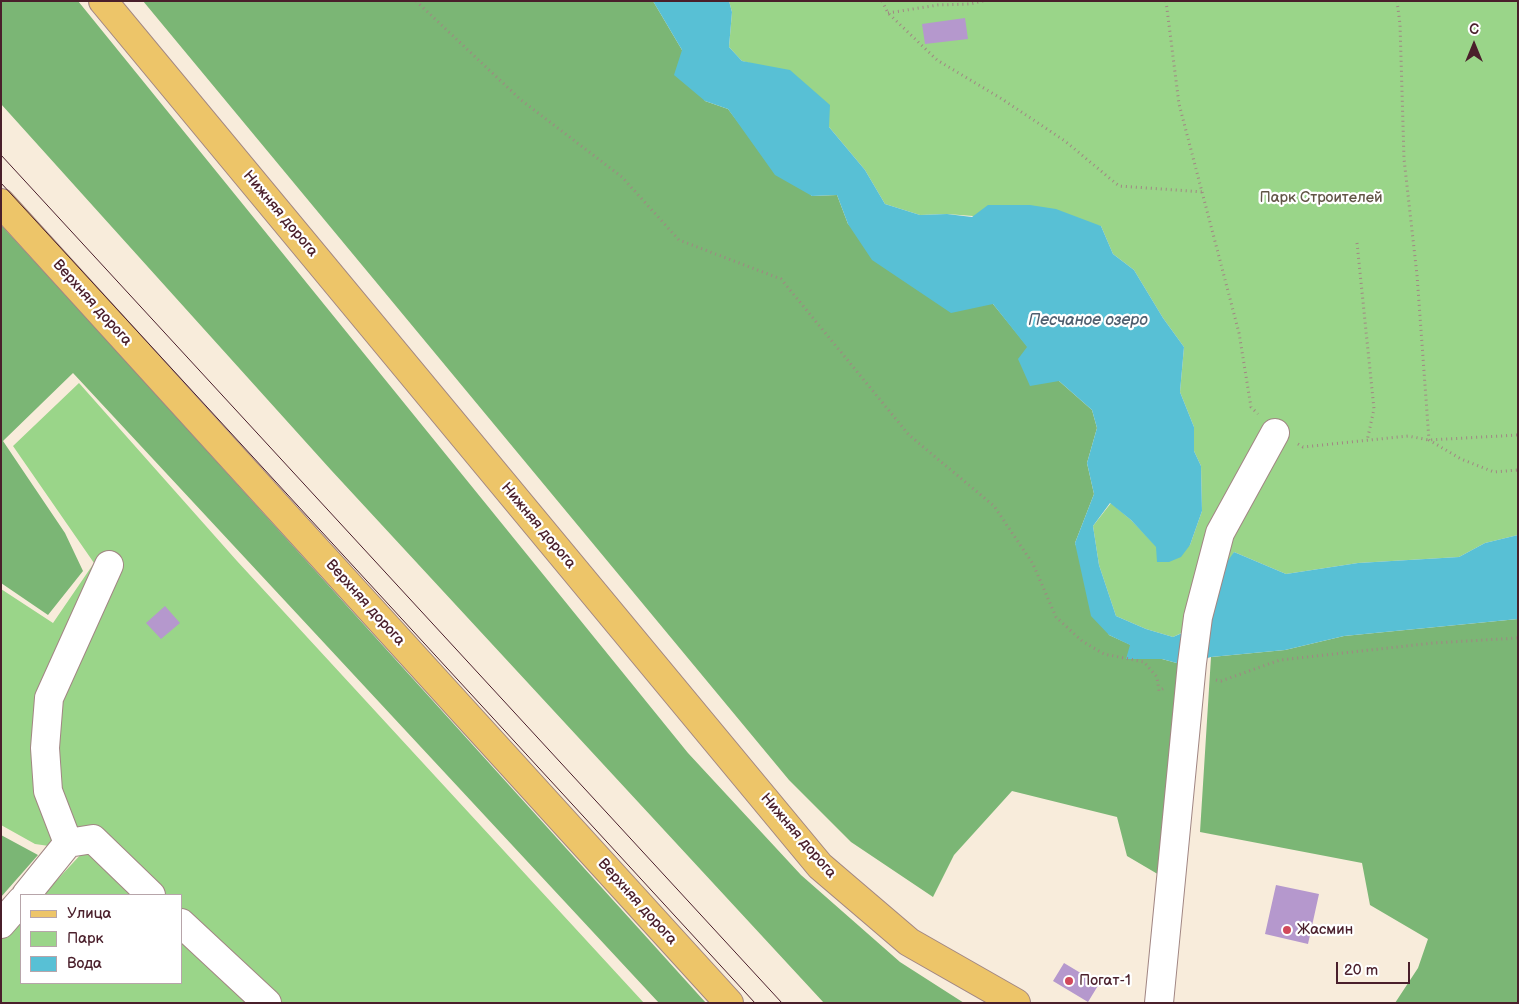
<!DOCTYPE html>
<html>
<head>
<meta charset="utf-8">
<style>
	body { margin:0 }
	#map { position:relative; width:1519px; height:1004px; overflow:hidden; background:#f8ecdb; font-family:"Balsamiq Sans",sans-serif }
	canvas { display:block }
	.frame { position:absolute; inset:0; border:2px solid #4a1f2b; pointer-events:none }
	.legend { position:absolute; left:20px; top:894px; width:162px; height:90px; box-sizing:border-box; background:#fff; border:1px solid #b7a5aa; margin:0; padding:6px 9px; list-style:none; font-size:15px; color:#4a1f2b }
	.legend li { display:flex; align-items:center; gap:10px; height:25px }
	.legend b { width:25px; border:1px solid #b7a5aa }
	.north { position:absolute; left:1449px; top:20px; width:50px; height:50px; -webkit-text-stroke:4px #fff; paint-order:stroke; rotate:0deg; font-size:14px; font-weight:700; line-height:20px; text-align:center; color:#4a1f2b }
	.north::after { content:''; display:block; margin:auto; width:18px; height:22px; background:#4a1f2b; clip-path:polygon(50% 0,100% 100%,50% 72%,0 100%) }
	.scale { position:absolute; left:1336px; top:962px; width:74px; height:22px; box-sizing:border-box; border:2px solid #4a1f2b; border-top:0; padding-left:6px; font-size:15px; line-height:18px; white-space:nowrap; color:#4a1f2b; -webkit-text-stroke:4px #fff; paint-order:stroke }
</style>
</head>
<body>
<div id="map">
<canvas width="1519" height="1004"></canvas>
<div class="frame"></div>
<ul class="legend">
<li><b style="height:6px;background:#edc569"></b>Улица</li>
<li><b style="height:14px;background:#9ad589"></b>Парк</li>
<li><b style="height:14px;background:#58c0d5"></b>Вода</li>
</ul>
<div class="north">С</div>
<div class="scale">20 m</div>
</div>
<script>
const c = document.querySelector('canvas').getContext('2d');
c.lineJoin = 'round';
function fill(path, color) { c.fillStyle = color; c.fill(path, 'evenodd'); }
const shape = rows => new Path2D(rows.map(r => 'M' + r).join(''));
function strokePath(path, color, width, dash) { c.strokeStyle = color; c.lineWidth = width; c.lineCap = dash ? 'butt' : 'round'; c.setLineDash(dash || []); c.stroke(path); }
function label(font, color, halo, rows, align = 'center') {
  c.font = font + ' "Balsamiq Sans",sans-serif'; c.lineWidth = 4.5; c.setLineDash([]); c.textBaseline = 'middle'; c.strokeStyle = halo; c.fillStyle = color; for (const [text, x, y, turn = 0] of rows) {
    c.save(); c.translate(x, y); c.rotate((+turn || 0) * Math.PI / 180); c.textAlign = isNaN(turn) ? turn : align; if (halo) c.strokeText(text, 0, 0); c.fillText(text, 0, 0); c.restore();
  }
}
fill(shape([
	[729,1,1518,1,1518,535,1485,543,1459,557,1358,563,1286,574,1234,552,1207,621,1173,637,1146,629,1116,616,1099,565,1093,526,1111,503,1131,520,1157,547,1157,562,1190,545,1202,511,1201,466,1194,451,1194,427,1180,392,1184,347,1163,318,1134,270,1113,254,1101,226,947,214,920,215,885,204,865,170,829,127,764,67,742,61,729,47,732,12],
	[79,383,237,561,644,1003,1,1003,1,939,21,918,21,983,181,983,181,895,43,895,84,851,35,844,1,825,1,589,53,623,94,563,13,446]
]), '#9ad589');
fill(shape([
	[1,1,78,1,688,753,801,875,900,962,964,1003,824,1003,331,470,1,104],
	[143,1,653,1,682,50,705,101,728,109,752,140,812,196,837,195,848,224,993,304,1028,347,1059,381,1092,410,1097,428,1087,463,1094,494,1075,543,1109,635,1131,645,1127,659,1162,659,1184,665,1161,876,1127,856,1117,817,1012,791,954,855,933,897,851,842,789,780],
	[1,225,104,337,706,1003,659,1003,73,373,3,441,65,533,83,571,48,615,1,583],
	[1518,619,1518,1003,1395,1003,1418,968,1428,939,1370,905,1362,863,1200,832,1211,657,1285,650,1344,636],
	[1,835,38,855,1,897]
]), '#7bb675');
fill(shape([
	[653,1,729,1,732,12,729,47,742,61,790,70,830,105,829,127,865,170,885,204,920,215,947,214,972,217,988,205,1030,205,1056,209,1101,226,1113,254,1134,270,1163,318,1184,347,1180,392,1194,427,1194,451,1201,466,1202,511,1190,545,1181,557,1169,562,1157,562,1156,547,1131,520,1110,503,1093,526,1099,565,1116,616,1146,629,1173,637,1207,622,1213,582,1234,552,1286,574,1358,563,1459,557,1485,543,1518,535,1518,619,1344,636,1285,650,1211,657,1184,665,1162,659,1126,659,1130,645,1109,635,1091,616,1075,543,1094,494,1087,463,1097,428,1092,410,1059,381,1030,386,1018,359,1027,347,993,304,951,313,872,260,848,224,837,195,812,196,775,175,728,109,705,101,674,75,682,50]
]), '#58c0d5');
fill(shape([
	[965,18,968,39,925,44,922,24],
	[165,606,180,623,161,639,146,623],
	[1276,885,1319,894,1308,944,1265,934],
	[1064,963,1099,984,1088,1002,1053,981]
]), '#b598cd');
const minor = shape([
	[68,843,93,839,151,895],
	[26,895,68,843,48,791,45,748,49,698,109,565],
	[181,923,267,1003],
	[1,924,21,901],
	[1159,1003,1192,663,1198,617,1220,533,1275,433]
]);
const major = shape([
	[103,1,820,866,909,942,1016,1003],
	[1,203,729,1003]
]);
strokePath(minor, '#a18683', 30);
strokePath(major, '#a18683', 30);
strokePath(shape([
	[416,1,521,100,622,177,679,240,781,279,909,435,994,506,1033,564,1056,617,1082,641,1104,654,1144,662,1157,677,1159,691,1164,688],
	[882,1,888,13,937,60,1002,99,1065,141,1119,186,1204,192],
	[1166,1,1179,104,1239,333,1251,407,1258,414],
	[1397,1,1400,24,1404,159,1417,275,1429,440,1461,459,1494,472,1518,470],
	[888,13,938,5,970,4,983,1],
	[1357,243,1374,409,1367,441],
	[1298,444,1303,447,1408,436,1429,440,1518,435],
	[1216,680,1221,681,1280,660,1433,643,1518,638]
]), '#a18683', 3, [1, 4]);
strokePath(minor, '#fff', 28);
strokePath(major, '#edc569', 28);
strokePath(shape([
	[1,155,782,1003],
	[1,183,755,1003]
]), '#4a1f2b', 1);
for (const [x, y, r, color] of [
	[1287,930,5,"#d1495b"],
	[1069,981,5,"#d1495b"]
]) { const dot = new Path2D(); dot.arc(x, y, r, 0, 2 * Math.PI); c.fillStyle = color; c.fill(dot); strokePath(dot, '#fff', 2); }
label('15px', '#625647', '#fff', [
	["Парк Строителей",1321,198]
]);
label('15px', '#4a1f2b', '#fff', [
	["Нижняя дорога",280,214,50],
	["Верхняя дорога",92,303,48],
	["Нижняя дорога",538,526,50],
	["Верхняя дорога",365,603,48],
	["Нижняя дорога",798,836,49],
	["Верхняя дорога",637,902,48]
]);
label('15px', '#4a1f2b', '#fff', [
	["Жасмин",1297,930],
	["Погат-1",1079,981]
], 'left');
label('italic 16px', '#505f6f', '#fff', [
	["Песчаное озеро",1088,321]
]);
</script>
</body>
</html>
